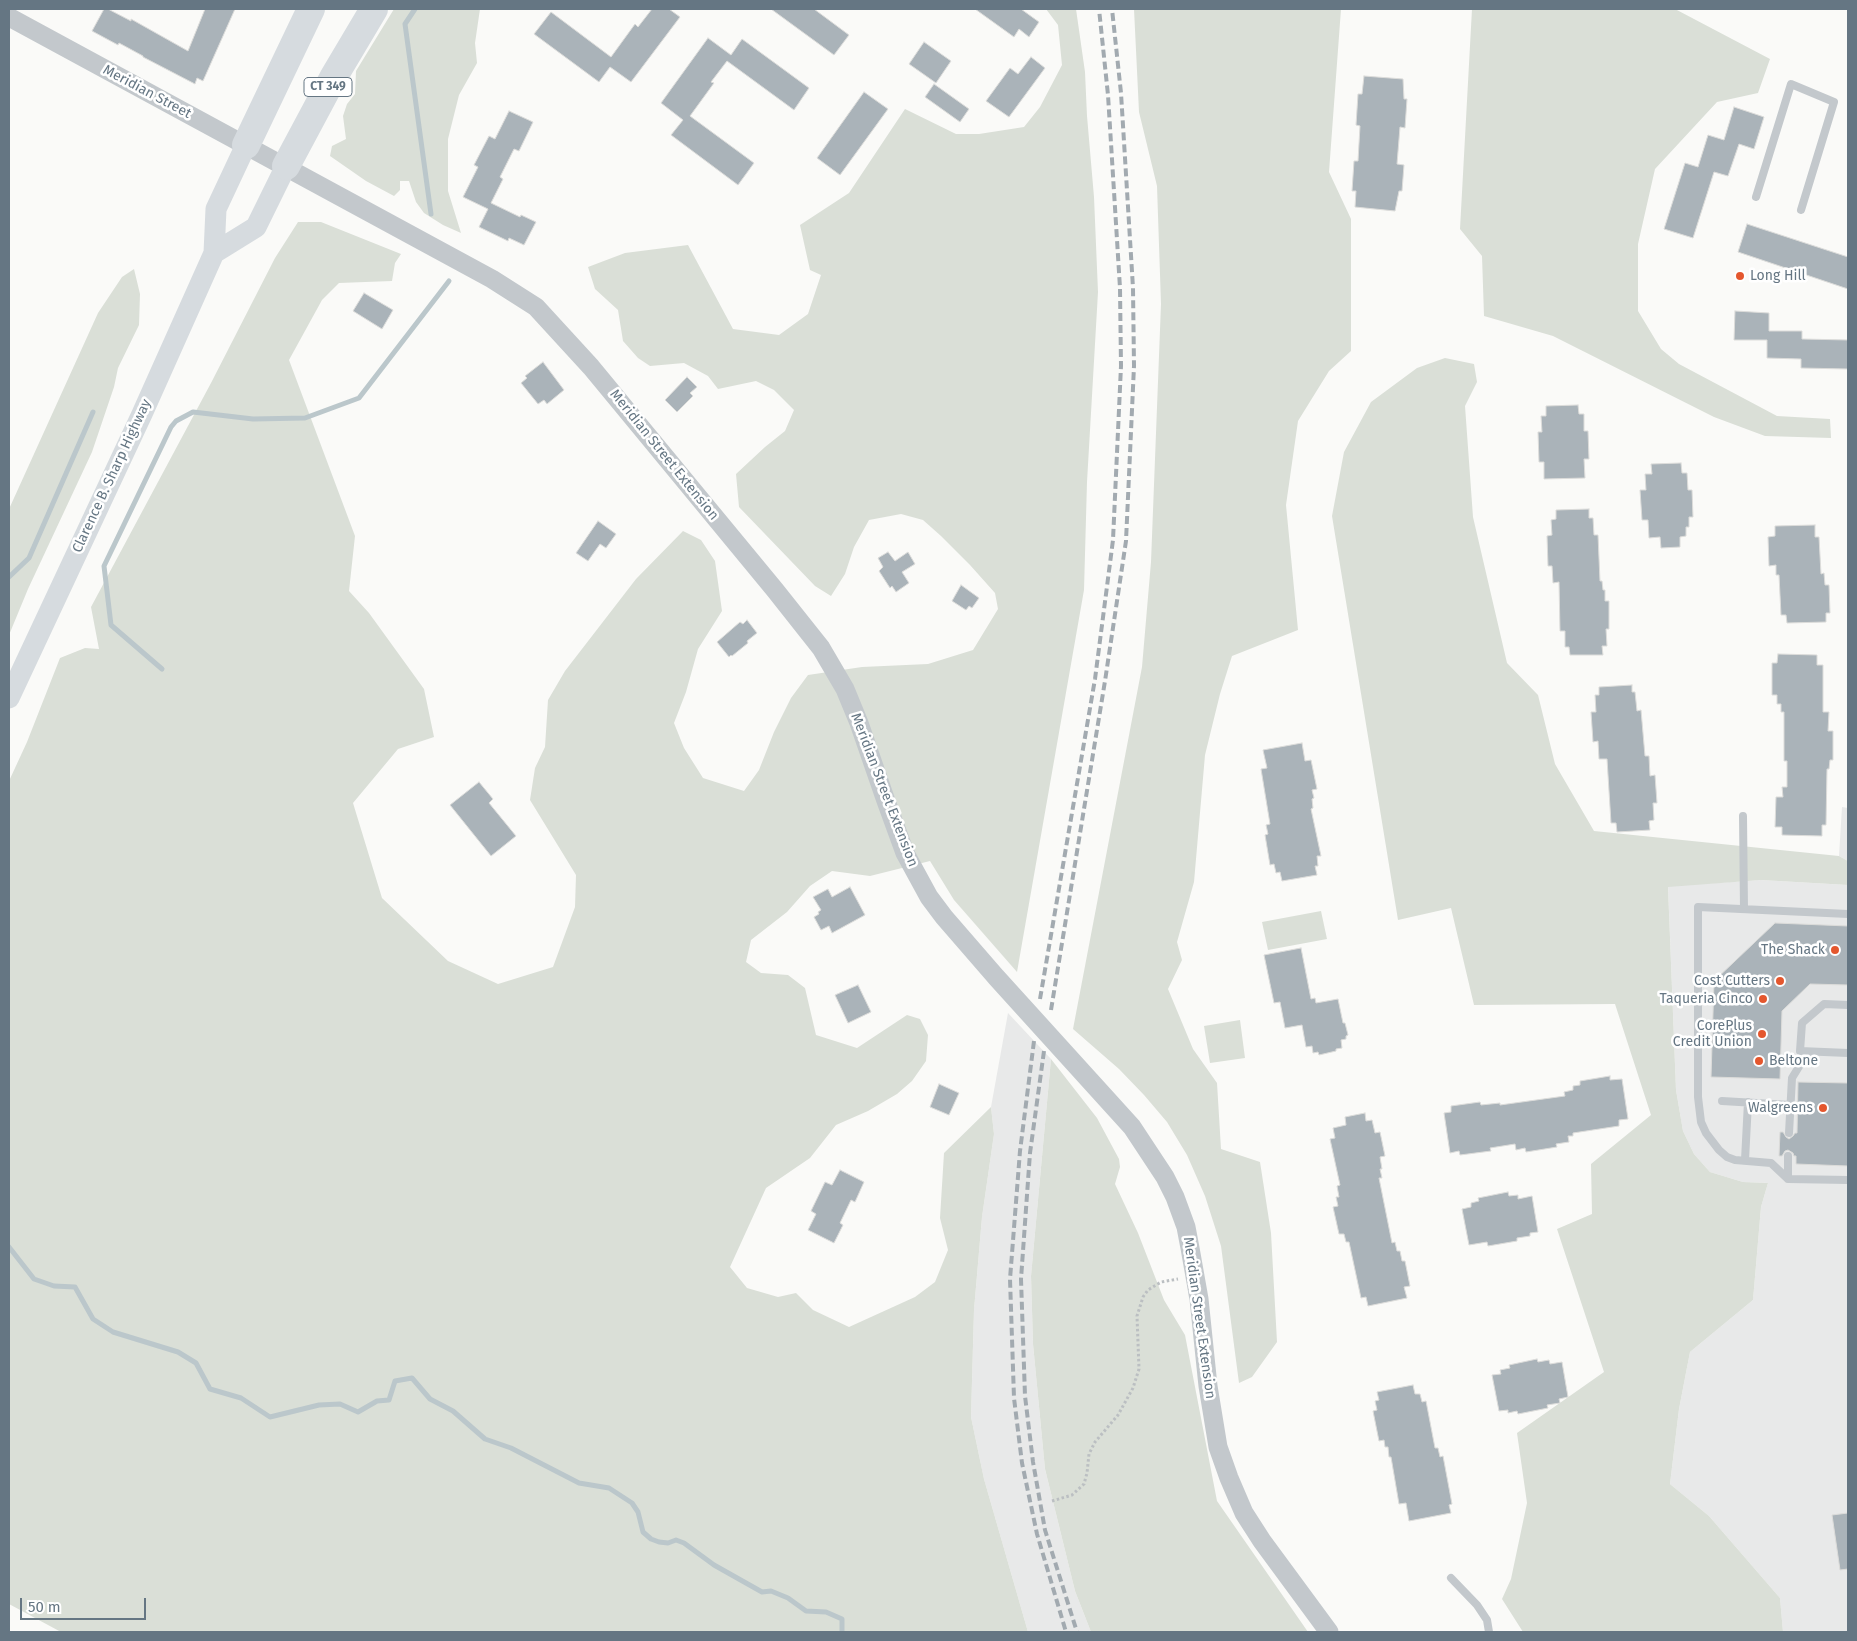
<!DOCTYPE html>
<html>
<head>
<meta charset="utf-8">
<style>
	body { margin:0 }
	#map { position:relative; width:1857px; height:1641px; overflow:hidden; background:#fafaf8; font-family:"Fira Sans",sans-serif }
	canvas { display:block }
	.frame { position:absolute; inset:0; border:10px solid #657683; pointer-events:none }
	.scale { position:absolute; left:20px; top:1598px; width:126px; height:22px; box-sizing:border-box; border:2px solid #657683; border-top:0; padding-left:6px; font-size:15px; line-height:18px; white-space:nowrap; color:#657683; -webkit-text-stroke:4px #fff; paint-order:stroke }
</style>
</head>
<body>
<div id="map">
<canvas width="1857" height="1641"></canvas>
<div class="frame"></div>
<div class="scale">50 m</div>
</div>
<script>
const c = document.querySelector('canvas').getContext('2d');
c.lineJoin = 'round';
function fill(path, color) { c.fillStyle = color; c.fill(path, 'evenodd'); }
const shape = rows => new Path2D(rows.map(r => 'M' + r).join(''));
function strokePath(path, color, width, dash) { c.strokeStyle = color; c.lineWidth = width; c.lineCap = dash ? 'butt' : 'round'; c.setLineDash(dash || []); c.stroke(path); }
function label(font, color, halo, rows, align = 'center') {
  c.font = font + ' "Fira Sans",sans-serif'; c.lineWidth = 5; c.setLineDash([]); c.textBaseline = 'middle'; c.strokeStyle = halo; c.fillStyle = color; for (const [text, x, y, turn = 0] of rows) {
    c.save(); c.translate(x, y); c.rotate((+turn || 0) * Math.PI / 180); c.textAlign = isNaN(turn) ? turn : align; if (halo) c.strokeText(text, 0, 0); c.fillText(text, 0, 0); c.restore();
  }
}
fill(shape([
	[1842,807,1848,808,1848,861,1839,856],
	[1761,880,1848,885,1848,1632,1783,1632,1780,1598,1709,1516,1670,1484,1679,1409,1690,1352,1753,1300,1761,1207,1768,1183,1743,1182,1710,1172,1694,1154,1683,1131,1676,1090,1668,886],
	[1008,1013,1051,1059,1031,1276,1033,1344,1045,1469,1075,1591,1091,1632,1028,1632,984,1479,971,1417,974,1310,982,1217,994,1134,991,1107]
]), '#e8e9e9');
fill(shape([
	[394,9,480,9,475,43,477,63,459,95,448,139,448,191,461,233,443,225,424,213,416,202,409,181,400,181,400,190,394,196,366,181,330,156,332,146,346,139,343,116,347,104,355,94,356,71],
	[1046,9,1076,9,1085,72,1087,116,1094,197,1098,292,1087,482,1084,590,1017,972,954,900,930,861,870,876,832,871,810,886,787,912,751,940,746,962,761,973,788,975,805,988,816,1035,857,1048,907,1015,920,1019,928,1035,926,1061,912,1081,897,1094,868,1111,836,1125,810,1158,766,1188,730,1267,747,1288,778,1297,796,1293,813,1310,849,1327,915,1297,935,1282,948,1250,940,1218,944,1153,991,1107,994,1134,982,1217,974,1310,971,1417,984,1479,1028,1632,61,1632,9,1604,9,781,27,742,60,658,85,648,99,649,91,607,211,383,275,258,298,222,321,222,401,254,395,263,392,281,339,283,322,300,289,360,355,536,349,591,369,613,424,689,434,737,398,749,353,803,382,898,448,961,498,984,553,967,575,907,576,875,530,800,535,768,545,747,548,700,565,671,636,579,683,531,701,540,715,561,722,611,698,649,686,692,674,723,684,748,703,778,744,791,759,770,774,732,791,698,808,675,862,667,928,664,973,650,998,609,995,593,970,565,941,536,923,520,901,514,869,520,854,547,845,574,831,596,815,586,739,507,736,474,765,447,785,431,794,410,774,390,756,381,718,389,708,376,684,363,650,366,638,358,623,341,618,310,595,289,588,267,625,253,688,245,733,329,779,335,808,314,821,275,810,270,800,225,849,193,905,109,956,134,979,134,1024,127,1040,107,1062,65,1058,25],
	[1134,9,1341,9,1329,172,1351,219,1351,351,1329,371,1298,421,1286,505,1298,630,1232,656,1220,694,1205,755,1194,882,1177,942,1182,960,1168,989,1193,1049,1217,1083,1221,1149,1260,1162,1271,1233,1277,1342,1252,1377,1239,1383,1221,1246,1205,1196,1187,1155,1167,1122,1144,1095,1119,1069,1073,1029,1142,667,1151,562,1161,304,1157,186,1139,112],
	[1472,9,1675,9,1770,59,1758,93,1717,102,1655,169,1638,244,1638,311,1661,349,1679,364,1777,416,1830,419,1831,438,1765,436,1714,417,1553,336,1484,316,1482,256,1460,229],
	[134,269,140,294,139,325,118,368,114,387,92,452,28,589,9,635,9,509,98,313,122,277],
	[1445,358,1474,364,1477,382,1465,406,1473,517,1507,663,1538,695,1555,764,1594,831,1839,856,1848,861,1848,885,1761,880,1668,887,1676,1090,1683,1131,1694,1154,1710,1172,1743,1182,1768,1183,1761,1207,1753,1300,1690,1352,1679,1409,1670,1484,1709,1516,1780,1598,1783,1632,1523,1632,1502,1599,1511,1579,1527,1503,1517,1433,1604,1372,1557,1229,1592,1214,1591,1164,1651,1115,1615,1004,1474,1005,1451,908,1398,920,1332,516,1344,452,1371,402,1417,368],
	[1321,911,1327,939,1268,950,1262,922],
	[1240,1020,1245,1058,1210,1063,1204,1026],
	[1051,1059,1097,1118,1119,1159,1120,1167,1115,1184,1138,1233,1164,1300,1185,1335,1217,1501,1308,1632,1091,1632,1075,1591,1045,1469,1033,1344,1031,1276]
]), '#dadfd7');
strokePath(shape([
	[415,9,405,24,431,214],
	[9,577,29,558,93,412],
	[162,669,111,625,104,566,171,427,176,421,193,412,253,419,305,418,359,398,449,281],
	[9,1247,34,1279,54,1286,75,1287,93,1319,113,1332,178,1352,196,1363,210,1389,241,1398,270,1417,319,1405,340,1404,358,1412,377,1401,389,1400,395,1381,412,1378,430,1399,453,1411,485,1439,511,1448,579,1483,609,1488,632,1503,638,1512,643,1532,651,1539,659,1542,668,1543,676,1540,684,1543,714,1565,762,1592,771,1591,788,1598,806,1611,826,1612,842,1619,842,1632]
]), '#bbc7cb', 5);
const building = shape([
	[104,9,108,9,131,21,131,19,188,51,205,9,235,9,203,81,197,78,195,84,143,57,143,56,119,43,118,45,92,31,104,9],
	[652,9,669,9,680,17,631,82,610,67,599,82,534,34,551,12,611,57,635,24,638,27,652,9],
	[771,9,814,9,849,35,834,55,771,9],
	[975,9,1021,9,1039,22,1029,37,1019,29,1014,37,975,9],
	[708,38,731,55,742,39,809,88,794,110,727,61,711,82,714,83,690,116,754,163,738,185,671,135,683,120,661,103,708,38],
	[924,42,951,61,936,83,909,64,924,42],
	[1031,57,1045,68,1009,117,986,101,1010,68,1018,74,1031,57],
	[1364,76,1403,79,1404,99,1407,99,1405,128,1400,127,1397,164,1404,165,1402,191,1399,191,1395,211,1355,207,1356,191,1352,191,1354,161,1358,161,1360,126,1356,125,1358,94,1362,94,1364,76],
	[934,84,969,109,960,122,925,97,934,84],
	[864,92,888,109,840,175,817,158,864,92],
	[1734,107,1764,117,1754,149,1739,144,1728,176,1714,172,1693,238,1664,229,1685,163,1698,167,1708,135,1724,140,1734,107],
	[509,111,533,122,519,151,514,149,500,177,503,179,491,203,520,217,521,215,536,222,524,245,509,238,508,241,479,227,488,209,463,197,478,167,474,165,489,136,495,139,509,111],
	[1747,224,1848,257,1848,289,1738,252,1747,224],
	[364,293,393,310,382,329,353,311,364,293],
	[1735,311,1769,313,1769,331,1802,331,1802,339,1848,340,1848,369,1801,368,1801,359,1767,358,1767,340,1734,340,1735,311],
	[543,362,564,390,547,404,544,400,538,404,521,383,527,378,525,376,543,362],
	[687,377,697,387,690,393,693,396,677,412,665,400,687,377],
	[1578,405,1579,414,1584,414,1584,431,1588,431,1589,459,1584,459,1585,478,1544,479,1544,462,1539,462,1538,432,1542,432,1541,416,1546,416,1546,406,1578,405],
	[1681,463,1682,473,1687,473,1688,490,1692,490,1693,517,1689,517,1689,527,1686,527,1686,536,1680,537,1680,547,1661,548,1660,537,1649,538,1648,520,1642,520,1640,490,1646,490,1645,474,1652,474,1651,464,1681,463],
	[1589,509,1589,518,1593,518,1594,535,1598,535,1600,581,1602,581,1603,590,1605,590,1605,601,1609,601,1609,629,1606,629,1607,646,1602,646,1603,655,1570,655,1569,647,1565,647,1565,631,1560,631,1559,582,1553,583,1552,566,1548,566,1547,536,1552,535,1551,520,1556,519,1556,510,1589,509],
	[598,521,616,534,606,548,600,544,588,561,576,553,598,521],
	[1815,525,1815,537,1819,537,1821,574,1824,573,1825,585,1829,585,1830,613,1826,613,1826,622,1787,623,1786,615,1781,615,1779,575,1776,575,1776,565,1769,566,1768,537,1775,536,1775,526,1815,525],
	[888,552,895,561,908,552,915,564,902,572,909,583,896,592,892,586,890,588,879,571,883,567,878,558,888,552],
	[961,585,979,598,972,608,969,606,966,610,952,601,961,585],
	[747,620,757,633,747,641,748,643,732,656,731,655,729,657,717,642,740,622,743,624,747,620],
	[1778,654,1817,655,1817,665,1823,665,1823,712,1829,712,1828,731,1833,731,1833,760,1830,760,1829,769,1827,769,1826,825,1822,825,1822,836,1782,835,1782,827,1775,827,1776,797,1783,797,1782,787,1787,787,1787,761,1784,761,1784,712,1781,712,1781,704,1777,704,1777,695,1772,695,1772,663,1777,663,1778,654],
	[1632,685,1632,692,1635,692,1637,711,1641,710,1645,756,1649,756,1650,776,1655,775,1657,803,1653,803,1654,820,1649,821,1650,830,1617,832,1616,823,1611,823,1607,759,1599,759,1598,741,1593,742,1591,712,1596,712,1595,695,1599,695,1599,687,1632,685],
	[1302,743,1305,761,1311,760,1317,789,1312,790,1314,798,1312,799,1313,808,1311,809,1321,856,1317,856,1318,866,1315,866,1317,875,1282,881,1280,872,1276,873,1274,864,1270,865,1265,835,1268,834,1266,825,1270,824,1261,769,1267,768,1263,750,1302,743],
	[479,782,493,799,489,803,516,836,491,856,450,805,479,782],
	[850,887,865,915,832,933,829,926,821,930,814,917,819,914,818,912,821,910,813,897,828,889,832,897,850,887],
	[1775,923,1848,926,1848,985,1810,984,1782,1011,1780,1079,1711,1077,1714,981,1775,923],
	[1301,948,1311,999,1315,998,1316,1003,1338,999,1343,1023,1345,1023,1348,1035,1346,1036,1346,1039,1341,1040,1342,1048,1336,1049,1336,1051,1319,1055,1318,1052,1313,1053,1312,1046,1306,1047,1302,1025,1285,1028,1280,1002,1274,1003,1264,955,1301,948],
	[858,985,871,1012,848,1023,835,995,858,985],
	[1610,1076,1610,1080,1622,1079,1628,1119,1619,1120,1619,1126,1573,1133,1573,1136,1568,1136,1569,1142,1556,1144,1557,1147,1526,1152,1525,1148,1516,1150,1515,1144,1490,1148,1491,1151,1460,1155,1459,1151,1450,1153,1444,1113,1451,1112,1451,1106,1480,1102,1481,1105,1500,1103,1500,1105,1565,1096,1564,1092,1573,1090,1573,1086,1580,1085,1580,1081,1610,1076],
	[1798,1082,1848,1083,1848,1166,1796,1164,1796,1156,1794,1156,1793,1153,1788,1150,1785,1151,1782,1156,1779,1156,1780,1132,1783,1132,1786,1137,1789,1139,1793,1136,1795,1133,1797,1133,1798,1082],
	[939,1084,959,1093,949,1115,930,1107,939,1084],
	[1365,1113,1366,1121,1372,1120,1375,1133,1380,1132,1385,1156,1380,1157,1382,1169,1380,1169,1382,1178,1379,1178,1392,1243,1395,1242,1397,1251,1400,1251,1402,1261,1405,1261,1410,1286,1404,1287,1407,1298,1368,1306,1366,1297,1361,1298,1349,1242,1346,1242,1344,1234,1339,1234,1333,1207,1338,1206,1336,1197,1339,1197,1337,1186,1340,1185,1330,1139,1335,1138,1333,1128,1346,1125,1345,1117,1365,1113],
	[840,1170,864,1182,855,1202,851,1200,840,1223,843,1225,834,1243,808,1230,816,1214,811,1211,825,1182,832,1185,840,1170],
	[1508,1192,1509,1196,1518,1195,1518,1199,1532,1196,1538,1232,1530,1233,1530,1236,1517,1238,1517,1241,1488,1246,1487,1242,1469,1245,1462,1209,1471,1207,1471,1203,1479,1201,1478,1198,1508,1192],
	[1537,1359,1538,1362,1549,1360,1550,1364,1562,1362,1568,1397,1559,1399,1560,1403,1547,1405,1548,1408,1518,1414,1517,1411,1508,1413,1508,1410,1499,1411,1492,1375,1501,1374,1500,1370,1510,1368,1509,1365,1537,1359],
	[1413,1385,1415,1394,1420,1394,1422,1402,1426,1401,1435,1448,1438,1448,1440,1457,1443,1456,1452,1504,1449,1505,1451,1513,1409,1521,1406,1503,1399,1504,1391,1457,1389,1457,1388,1447,1385,1447,1384,1440,1379,1441,1373,1411,1377,1410,1375,1401,1379,1400,1377,1392,1413,1385],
	[1848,1513,1848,1569,1840,1570,1832,1515,1848,1513]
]);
fill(building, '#aab3b9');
strokePath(building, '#dcdcda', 1);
strokePath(shape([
	[1052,1501,1072,1495,1084,1484,1087,1473,1089,1454,1095,1442,1118,1415,1133,1388,1139,1369,1137,1316,1143,1297,1148,1290,1161,1282,1178,1279]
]), '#bbbfc2', 3, [2.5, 2.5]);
strokePath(shape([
	[1756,197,1791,84,1834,102,1801,210],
	[1743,816,1744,909],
	[1848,914,1698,907,1698,1097,1701,1122,1706,1133,1719,1150,1727,1157,1735,1160,1771,1163,1788,1179,1848,1180],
	[1848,1005,1824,1004,1802,1023,1800,1051,1848,1053],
	[1722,1101,1790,1105],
	[1789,1133,1792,1078,1800,1065,1812,1052],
	[1745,1160,1748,1102],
	[1788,1179,1788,1156],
	[1451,1578,1477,1605,1487,1620,1489,1632]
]), '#c3c8cc', 8);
strokePath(shape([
	[9,17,492,279,536,307,591,367,775,590,821,648,845,689,859,723,886,801,905,853,929,897,944,917,996,977,1132,1127,1165,1177,1175,1197,1186,1227,1190,1248,1199,1299,1208,1386,1218,1447,1229,1478,1244,1513,1262,1541,1329,1632]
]), '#c3c8cc', 19);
strokePath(shape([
	[214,253,256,227,286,166],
	[9,698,142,414,214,253,216,209,246,145]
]), '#d6dbdf', 21);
strokePath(shape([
	[246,145,311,9],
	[286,166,333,78,374,9]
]), '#d6dbdf', 28);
strokePath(shape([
	[1040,999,1095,679,1113,540,1121,366,1120,288,1108,95,1099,9],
	[1051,1010,1105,681,1126,541,1134,366,1133,288,1121,93,1112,9],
	[1034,1041,1020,1151,1010,1279,1014,1398,1022,1463,1037,1534,1066,1632],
	[1044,1051,1030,1153,1021,1279,1025,1396,1033,1462,1045,1530,1077,1632]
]), '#a2aab0', 4, [8, 4]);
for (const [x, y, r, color] of [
	[1740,276,5,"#e4572e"],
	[1835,950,5,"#e4572e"],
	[1780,981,5,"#e4572e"],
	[1763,999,5,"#e4572e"],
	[1762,1034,5,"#e4572e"],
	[1759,1061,5,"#e4572e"],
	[1823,1108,5,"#e4572e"]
]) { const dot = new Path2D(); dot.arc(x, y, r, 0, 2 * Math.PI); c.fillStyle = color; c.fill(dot); strokePath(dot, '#fff', 2); }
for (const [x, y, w] of [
	[328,87,48]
]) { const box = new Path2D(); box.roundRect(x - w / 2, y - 9.5, w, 19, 4); c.fillStyle = '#fff'; c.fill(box); strokePath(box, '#657683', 1); }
label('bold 12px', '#657683', null, [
	["CT 349",328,87]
]);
label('14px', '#657683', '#fff', [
	["Meridian Street",147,92,28],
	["Meridian Street Extension",664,455,51],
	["Clarence B. Sharp Highway",112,476,-65],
	["Meridian Street Extension",884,790,69],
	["Meridian Street Extension",1199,1318,82]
]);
label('14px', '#657683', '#fff', [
	["Long Hill",1750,276,"left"],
	["The Shack",1825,950],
	["Cost Cutters",1770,981],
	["Taqueria Cinco",1753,999],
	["CorePlus",1752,1026],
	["Credit Union",1752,1042],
	["Beltone",1769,1061,"left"],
	["Walgreens",1813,1108]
], 'right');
</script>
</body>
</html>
